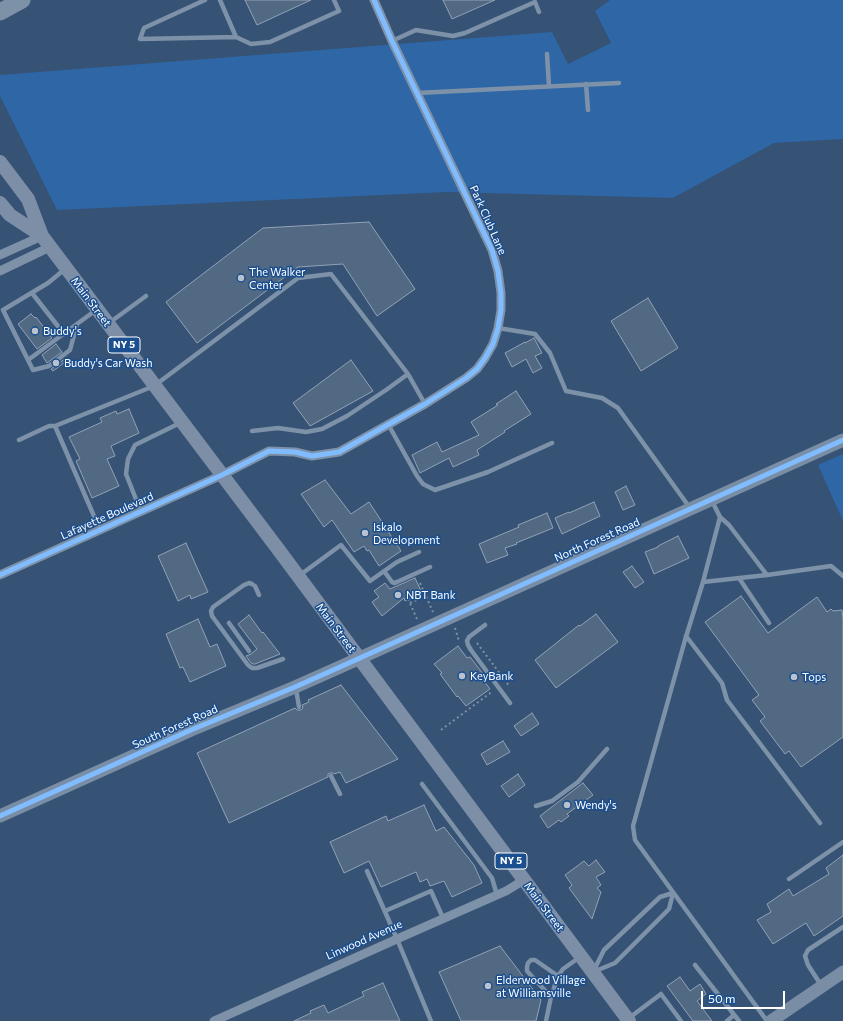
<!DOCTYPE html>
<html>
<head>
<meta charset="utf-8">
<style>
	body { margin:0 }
	#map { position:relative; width:843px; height:1021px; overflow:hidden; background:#365274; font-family:Commissioner,sans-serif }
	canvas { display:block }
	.scale { position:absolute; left:701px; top:991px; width:84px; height:18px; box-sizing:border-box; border:2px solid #fff; border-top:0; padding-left:5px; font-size:12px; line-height:14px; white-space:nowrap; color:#fff; -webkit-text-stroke:3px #1b4f8f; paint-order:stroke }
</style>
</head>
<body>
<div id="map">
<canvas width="843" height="1021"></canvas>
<div class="scale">50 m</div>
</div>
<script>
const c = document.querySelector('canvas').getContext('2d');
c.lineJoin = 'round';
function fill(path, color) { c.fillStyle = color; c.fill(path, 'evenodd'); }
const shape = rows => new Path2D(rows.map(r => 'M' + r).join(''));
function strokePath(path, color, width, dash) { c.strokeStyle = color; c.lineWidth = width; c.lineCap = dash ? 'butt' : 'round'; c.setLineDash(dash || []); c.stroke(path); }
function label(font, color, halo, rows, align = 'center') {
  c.font = font + ' Commissioner,sans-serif'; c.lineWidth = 3; c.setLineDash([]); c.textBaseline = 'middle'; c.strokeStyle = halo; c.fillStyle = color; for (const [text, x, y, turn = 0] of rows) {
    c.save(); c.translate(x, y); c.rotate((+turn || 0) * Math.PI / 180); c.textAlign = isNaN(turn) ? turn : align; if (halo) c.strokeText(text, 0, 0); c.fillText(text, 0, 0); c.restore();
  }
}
fill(shape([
	[610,0,843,0,843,139,774,143,673,198,447,192,57,210,0,96,0,75,552,32,568,64,611,43,595,11],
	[843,454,843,521,818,465]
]), '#2f66a5');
const building = shape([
	[245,0,311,0,257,25,245,0],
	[443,0,495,0,452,19,443,0],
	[369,222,415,289,377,316,343,264,298,267,197,343,166,302,263,228,369,222],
	[648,298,678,348,641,371,611,321,648,298],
	[31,314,35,318,36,317,52,338,37,349,18,324,31,314],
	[534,338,542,353,535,356,542,368,533,373,526,359,512,367,505,353,525,342,525,343,534,338],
	[56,344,62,352,47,363,42,355,56,344],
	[66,358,68,360,53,371,51,369,66,358],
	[351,360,373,391,310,426,293,403,351,360],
	[516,391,531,414,504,431,505,432,477,450,479,455,453,467,449,458,420,473,412,455,437,442,442,452,479,435,471,422,498,405,496,404,516,391],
	[129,409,139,433,111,446,115,456,107,459,119,486,92,498,76,461,80,459,69,437,102,422,100,418,116,411,117,414,129,409],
	[325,480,351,514,369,502,401,551,379,566,369,550,367,551,364,546,354,552,332,520,324,527,301,494,325,480],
	[626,486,635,505,623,510,615,492,626,486],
	[594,502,600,516,562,534,555,518,569,512,569,513,594,502],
	[547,513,553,528,516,543,517,544,505,548,508,555,487,563,479,544,519,527,518,525,547,513],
	[678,536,689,558,654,574,645,552,658,547,658,546,678,536],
	[186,543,208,592,191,599,190,595,178,601,158,556,186,543],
	[632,566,644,582,635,588,623,572,632,566],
	[415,578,422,593,405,601,404,598,382,616,372,602,379,597,374,591,385,583,390,589,415,578],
	[741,596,768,633,817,597,827,612,831,609,833,611,842,610,843,619,843,737,801,767,789,751,785,754,760,721,765,717,752,700,759,695,705,622,741,596],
	[596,614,618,642,556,688,535,660,579,625,580,626,596,614],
	[249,615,262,633,263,632,280,654,255,664,253,664,251,663,246,656,251,654,257,649,238,624,249,615],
	[198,619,210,647,217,644,226,666,190,682,183,667,180,668,166,634,198,619],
	[458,646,467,658,470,657,484,675,481,677,490,689,466,706,458,696,457,697,440,674,442,673,434,664,458,646],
	[341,685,398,759,346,783,340,772,334,774,333,773,330,773,328,774,328,777,229,823,197,753,295,708,297,710,301,710,303,708,302,705,309,702,308,700,341,685],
	[532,713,539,724,521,736,514,726,532,713],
	[503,741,510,752,487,765,481,754,503,741],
	[518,774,525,785,509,797,501,786,518,774],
	[583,783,593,795,567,814,569,816,561,822,559,820,548,828,540,816,583,783],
	[424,805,436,831,444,827,474,865,482,883,452,897,444,881,430,886,427,879,420,882,416,872,381,887,369,861,344,873,330,842,386,816,388,821,424,805],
	[843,855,843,916,814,936,806,923,773,944,757,920,771,912,767,904,789,889,793,896,829,874,826,868,843,855],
	[596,860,605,872,596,877,601,885,597,888,601,892,592,919,569,888,572,885,565,875,584,861,589,866,596,860],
	[500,946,541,1000,536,1021,461,1021,439,972,500,946],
	[680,977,690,991,700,984,706,994,697,1001,712,1021,693,1021,667,986,680,977],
	[383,983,400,1021,294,1021,311,1013,310,1011,324,1005,328,1013,364,996,362,992,383,983]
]);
fill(building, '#526984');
strokePath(building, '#92a2b6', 1);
strokePath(shape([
	[420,583,433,612],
	[408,599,417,619],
	[410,603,426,596],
	[455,628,459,641],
	[477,643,510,687],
	[441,730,493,691]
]), '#7d92a8', 2, [2, 3]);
strokePath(shape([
	[205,0,144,28,140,39,236,37,251,44,270,42,339,11,334,0],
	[220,0,236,37],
	[392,41,416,30,453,36,465,33,535,2,539,12],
	[547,54,549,86],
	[586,84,588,110],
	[417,93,619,83],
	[65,269,48,283,3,310,33,370,49,366,70,350,77,324],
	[32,293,64,334],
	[109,323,146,296],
	[498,328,535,334,550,353,566,391,602,398,618,408,690,508],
	[28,360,96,310],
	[388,424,417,476,423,484,435,490,488,472,552,443],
	[252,431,278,428,306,432,322,429,347,416,386,390,408,374],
	[19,440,49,426,55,426],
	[712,501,720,517,729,525,767,575],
	[141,512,126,474,128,459,135,445,180,423],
	[720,517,703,582,685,640,633,826,635,840,767,1021],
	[100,530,55,426,154,386,298,278,331,274,408,374,425,404],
	[384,571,392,582,394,583,397,582,430,567],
	[300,575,341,545,370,581,397,562,419,552],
	[739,578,769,623],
	[703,582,767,575,831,566,843,576],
	[259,595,255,586,252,584,249,583,244,585,213,607,211,611,212,616,248,665,252,668,257,668,283,659],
	[229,623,249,651],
	[485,625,469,637,467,641,468,645,471,650,510,703],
	[686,636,722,683,727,700,820,823],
	[296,689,299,707],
	[331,776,340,794],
	[422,784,492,878,497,895],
	[536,806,552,801,578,782,607,749],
	[367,871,397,939,431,1021],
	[789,879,843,842],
	[673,893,669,909,615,963,593,972,604,950,660,897,673,893],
	[385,911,431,891,443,918],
	[695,965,739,1021],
	[821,985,808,965,805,956,808,950,843,927],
	[551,997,527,971,527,967,528,963,531,960,535,960,558,976],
	[629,1018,661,994,681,1021],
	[546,1021,551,997,558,976,563,969,580,957],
	[727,1021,734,1015]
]), '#7d92a8', 4.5);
strokePath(shape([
	[0,255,42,236],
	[0,271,50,247],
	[0,575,222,475,269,451,295,452,312,456,339,452,425,404,466,378,477,369,485,358,493,344,498,328,501,310,501,293,498,271,492,250,392,41,374,0],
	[214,1021,397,939,506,891,524,880]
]), '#7d92a8', 9);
strokePath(shape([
	[0,816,191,730,295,687,340,667,843,440],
	[771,1021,843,972]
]), '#798da4', 13);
strokePath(shape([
	[0,162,28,199,42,236,278,549,629,1021],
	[0,203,10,215,42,236]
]), '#7d8ea7', 14);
strokePath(shape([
	[0,12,22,0]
]), '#7e92a7', 17);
strokePath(shape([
	[0,575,222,475,269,451,295,452,312,456,339,452,425,404,466,378,477,369,485,358,493,344,498,328,501,310,501,293,498,271,492,250,392,41,374,0],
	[0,816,191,730,295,687,340,667,843,440]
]), '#80bcff', 5);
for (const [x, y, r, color] of [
	[241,278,4,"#b9c2ce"],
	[35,331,4,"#b9c2ce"],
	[56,363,4,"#b9c2ce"],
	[365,533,4,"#b9c2ce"],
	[398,595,4,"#b9c2ce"],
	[462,676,4,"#b9c2ce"],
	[794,677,4,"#b9c2ce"],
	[567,805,4,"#b9c2ce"],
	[488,986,4,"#b9c2ce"]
]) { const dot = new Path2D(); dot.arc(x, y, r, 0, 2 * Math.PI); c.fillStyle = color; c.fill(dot); strokePath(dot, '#1b4f8f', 1.5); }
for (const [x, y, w] of [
	[124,345,32],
	[511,861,32]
]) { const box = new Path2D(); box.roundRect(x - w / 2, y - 8, w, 16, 3); c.fillStyle = '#1b4f8f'; c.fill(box); strokePath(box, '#fff', 1); }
label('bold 10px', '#fff', null, [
	["NY 5",124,345],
	["NY 5",511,861]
]);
label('11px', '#fff', '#1b4f8f', [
	["Park Club Lane",488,220,66],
	["Main Street",91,302,53],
	["Lafayette Boulevard",107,516,-24],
	["North Forest Road",597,540,-24],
	["Main Street",336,628,53],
	["South Forest Road",175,727,-24],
	["Main Street",544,907,53],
	["Linwood Avenue",364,940,-24]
]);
label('11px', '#fff', '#1b4f8f', [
	["The Walker",249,272],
	["Center",249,285],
	["Buddy's",43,331],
	["Buddy's Car Wash",64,363],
	["Iskalo",373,527],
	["Development",373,540],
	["NBT Bank",406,595],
	["KeyBank",470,676],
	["Tops",802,677],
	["Wendy's",575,805],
	["Elderwood Village",496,980],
	["at Williamsville",496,993]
], 'left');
</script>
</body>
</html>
